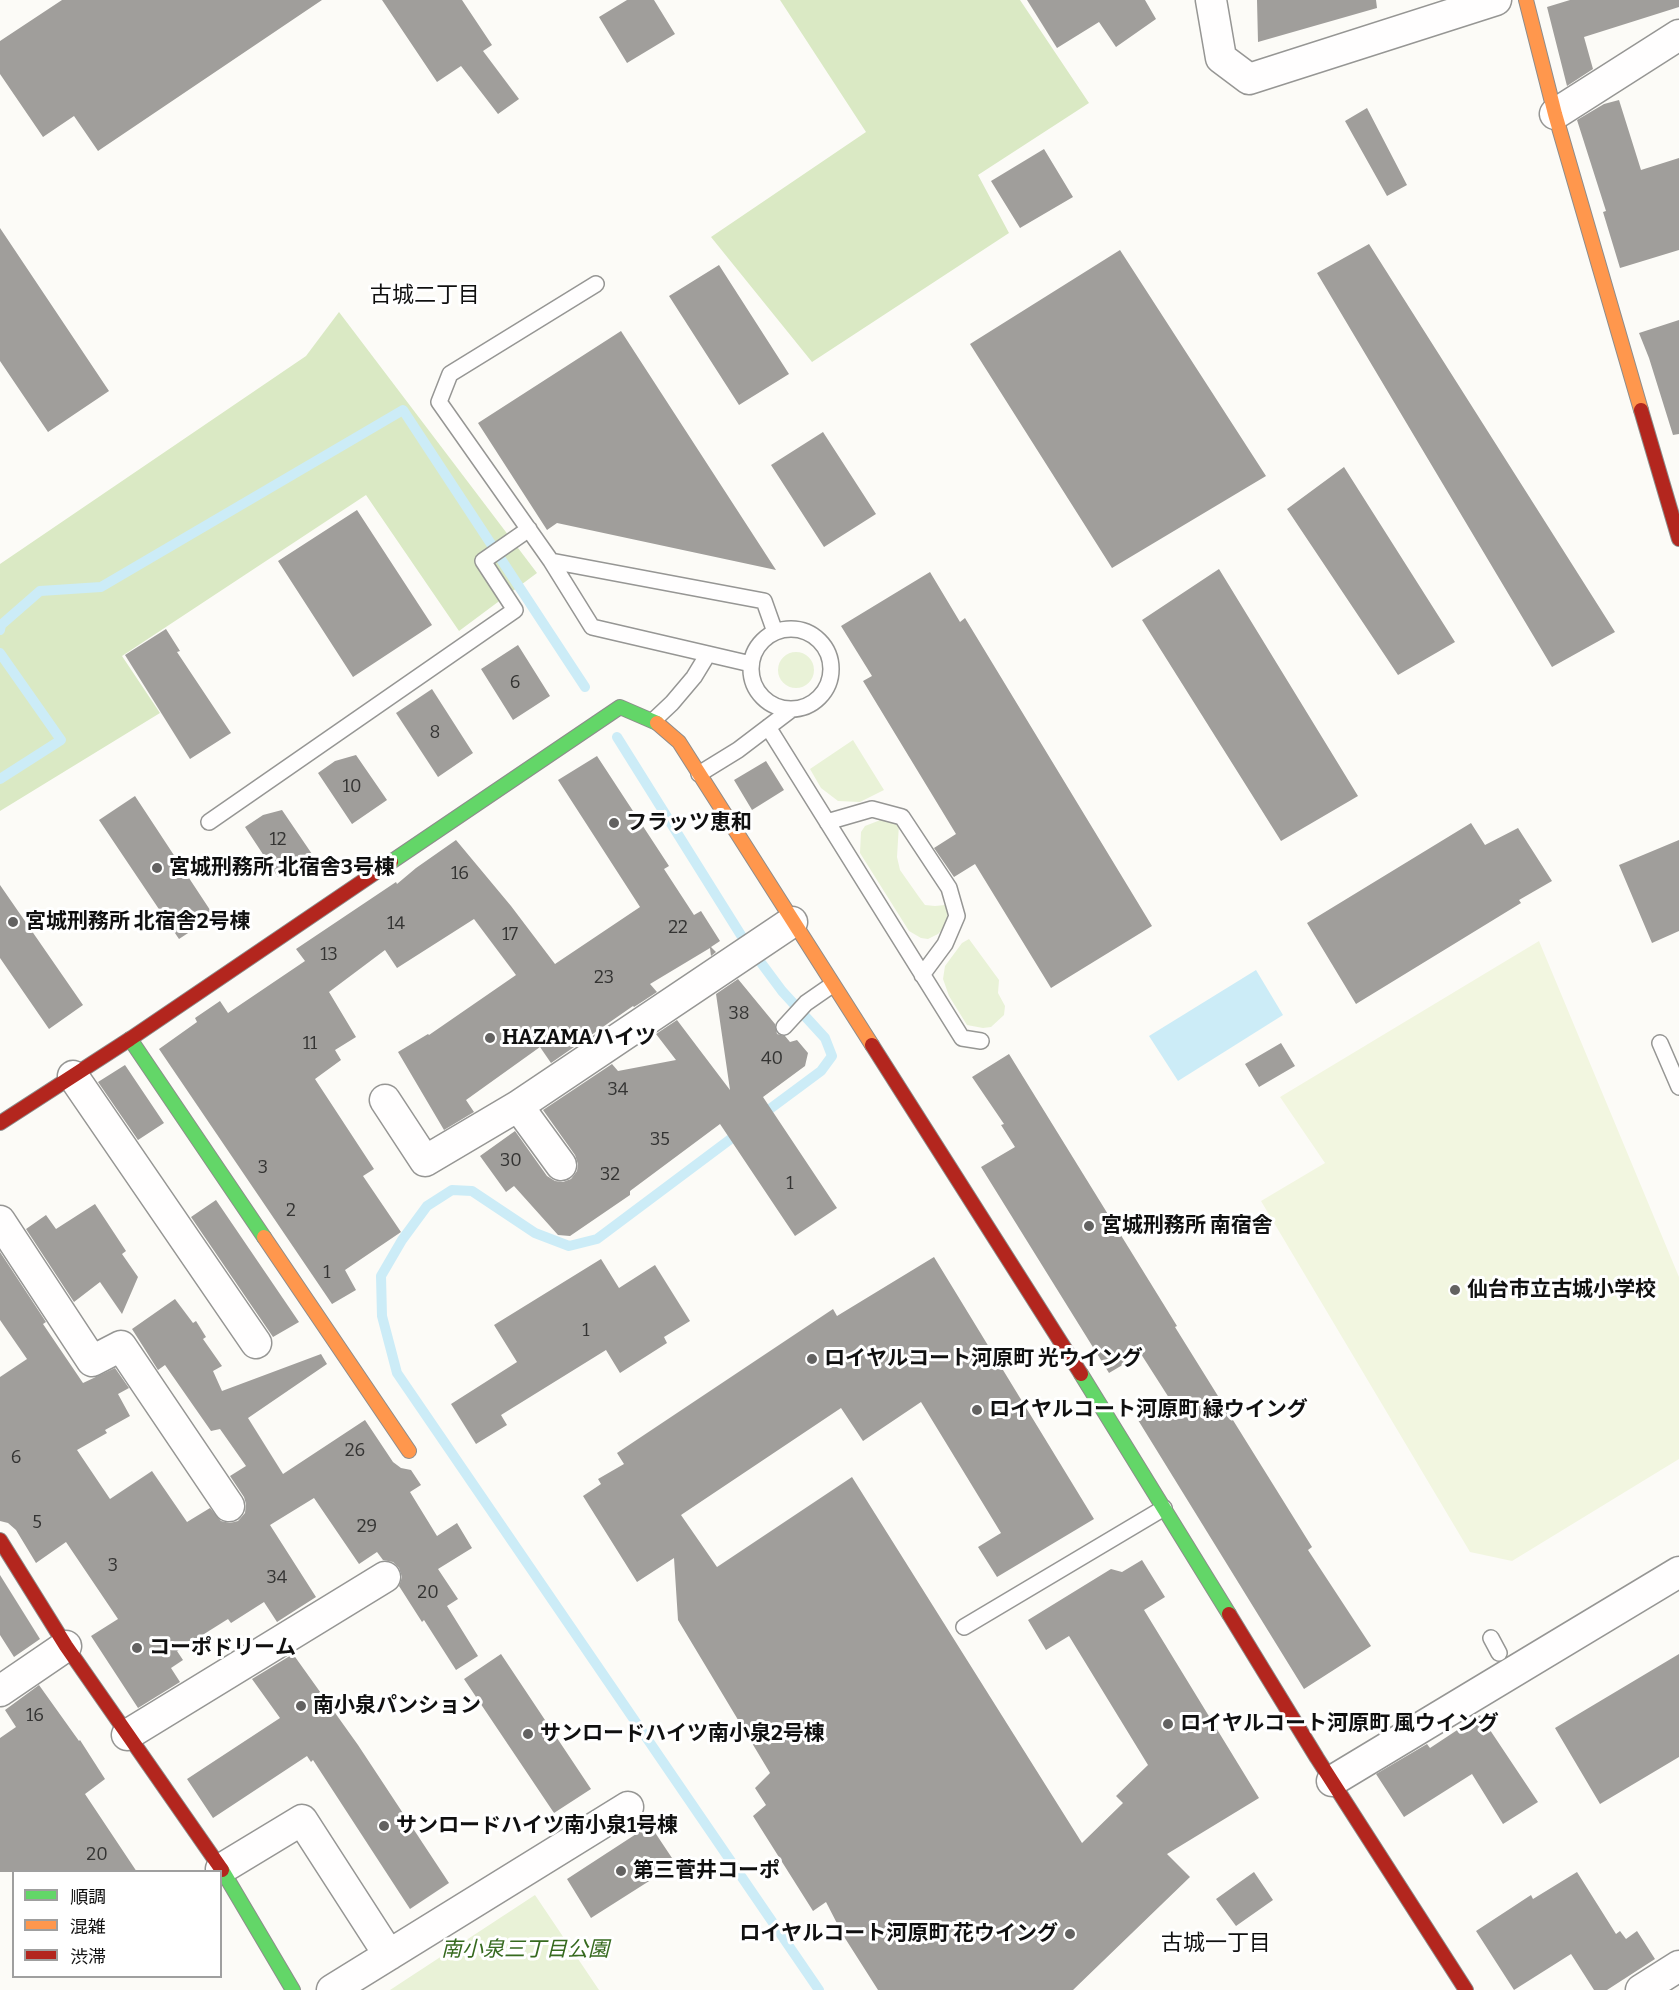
<!DOCTYPE html>
<html>
<head>
<meta charset="utf-8">
<style>
	body { margin:0 }
	#map { position:relative; width:1679px; height:1990px; overflow:hidden; background:#fcfbf7; font-family:Bitter,"Noto Sans JP",serif }
	canvas { display:block }
	.legend { position:absolute; left:12px; top:1870px; width:210px; height:108px; box-sizing:border-box; background:#fff; border:2px solid #9f9f9f; margin:0; padding:8px 10px; list-style:none; font-size:18px; color:#101010 }
	.legend li { display:flex; align-items:center; gap:12px; height:30px }
	.legend b { width:30px; border:2px solid #9f9f9f }
</style>
</head>
<body>
<div id="map">
<canvas width="1679" height="1990"></canvas>
<ul class="legend">
<li><b style="height:8px;background:#63d668"></b>順調</li>
<li><b style="height:8px;background:#ff974d"></b>混雑</li>
<li><b style="height:8px;background:#b3261e"></b>渋滞</li>
</ul>
</div>
<script>
const c = document.querySelector('canvas').getContext('2d');
c.lineJoin = 'round';
function fill(path, color) { c.fillStyle = color; c.fill(path, 'evenodd'); }
const shape = rows => new Path2D(rows.map(r => 'M' + r).join(''));
function strokePath(path, color, width, dash) { c.strokeStyle = color; c.lineWidth = width; c.lineCap = dash ? 'butt' : 'round'; c.setLineDash(dash || []); c.stroke(path); }
function label(font, color, halo, rows, align = 'center') {
  c.font = font + ' Bitter,"Noto Sans JP",serif'; c.lineWidth = 6; c.setLineDash([]); c.textBaseline = 'middle'; c.strokeStyle = halo; c.fillStyle = color; for (const [text, x, y, turn = 0] of rows) {
    c.save(); c.translate(x, y); c.rotate((+turn || 0) * Math.PI / 180); c.textAlign = isNaN(turn) ? turn : align; if (halo) c.strokeText(text, 0, 0); c.fillText(text, 0, 0); c.restore();
  }
}
fill(shape([
	'778 670a18 18 0 1 1 36 0a18 18 0 1 1-36 0Z',
	[853,740,884,790,860,802,838,801,821,788,810,769],
	[883,819,899,824,897,857,900,870,919,897,925,905,935,906,945,905,949,908,946,926,938,934,928,939,921,938,909,931,860,853,861,832,865,826],
	[969,939,999,980,998,993,1005,1006,1004,1015,991,1027,983,1028,967,1025,949,996,943,979,945,966,962,943],
	[535,1895,599,1990,390,1990]
]), '#e9f2d7');
fill(shape([
	[780,0,1020,0,1089,103,978,175,1009,233,812,362,711,237,866,132],
	[339,312,537,573,459,631,366,495,122,656,160,713,0,811,0,564,306,356]
]), '#dae9c4');
fill(shape([
	[1539,941,1679,1277,1679,1459,1512,1561,1470,1552,1261,1201,1325,1163,1280,1097]
]), '#f2f6e0');
fill(shape([
	[1256,970,1283,1015,1178,1081,1149,1036]
]), '#ccecf7');
strokePath(shape([
	[0,630,1,625,40,591,101,587,403,410,585,687],
	[0,653,61,740,0,779],
	[617,737,744,940],
	[759,960,782,991,825,1038,832,1056,821,1071,759,1117],
	[740,1132,597,1239,569,1246,535,1233,472,1191,452,1190,427,1206,402,1240,381,1276,382,1316,397,1373,819,1990]
]), '#ccecf7', 10);
fill(shape([
	[62,0,322,0,98,151,74,116,43,137,0,74,0,41],
	[382,0,462,0,492,45,483,51,519,99,498,114,461,66,437,82],
	[627,0,654,0,675,34,627,63,599,17],
	[1027,0,1145,0,1156,19,1116,47,1099,22,1057,48],
	[1257,0,1376,0,1377,8,1258,42],
	[1570,0,1679,0,1679,7,1584,37,1593,69,1567,86,1547,7],
	[1619,100,1641,170,1679,158,1679,250,1620,268,1603,212,1606,211,1577,120,1604,104],
	[1367,108,1407,185,1387,196,1345,121],
	[1044,149,1073,197,1020,228,991,181],
	[0,228,109,391,48,432,0,361],
	[1369,244,1615,632,1552,667,1317,273],
	[1120,250,1266,476,1112,568,970,344],
	[719,265,789,374,739,405,669,296],
	[1679,320,1679,434,1673,435,1649,358,1639,333],
	[621,331,776,570,557,523,547,530,478,423],
	[823,432,876,514,824,547,771,465],
	[1344,467,1455,642,1398,675,1287,509],
	[357,510,432,625,353,677,278,561],
	[1219,569,1358,796,1281,841,1142,620],
	[930,572,960,622,965,618,1152,926,1051,988,975,864,954,877,934,848,956,834,863,681,872,676,841,626],
	[166,629,180,651,177,652,231,733,190,759,125,655],
	[518,645,550,696,513,720,481,669],
	[432,689,473,753,438,777,396,713],
	[356,755,387,800,352,824,318,773,335,761],
	[597,756,669,866,664,869,694,915,701,911,720,941,711,947,716,952,711,956,710,948,650,984,657,992,634,1007,633,1006,551,1063,540,1047,466,1100,474,1112,444,1130,398,1052,428,1034,429,1035,516,975,474,919,397,968,385,950,329,992,356,1037,335,1050,341,1060,315,1079,374,1169,363,1176,401,1232,345,1270,356,1290,332,1304,159,1049,197,1022,195,1018,220,1001,228,1013,305,961,296,949,396,882,397,884,416,868,456,840,511,906,555,964,640,907,558,780],
	[766,761,784,790,752,810,734,780],
	[135,796,214,916,179,939,99,820],
	[282,810,312,854,278,877,245,827,263,815],
	[1471,823,1485,845,1518,828,1552,881,1519,900,1521,903,1356,1004,1307,923],
	[1679,840,1679,931,1652,943,1619,865],
	[0,885,83,1005,49,1029,0,958],
	[738,979,775,1024,777,1034,785,1036,790,1042,797,1040,808,1053,805,1066,763,1097,837,1208,795,1236,720,1124,630,1191,630,1195,570,1236,558,1235,514,1186,506,1192,480,1156,515,1131,547,1176,555,1181,563,1182,571,1179,577,1171,578,1164,575,1155,543,1110,612,1064,618,1071,676,1060,656,1034,677,1020,730,1090,716,994],
	[1281,1043,1295,1066,1259,1087,1245,1064],
	[1009,1054,1177,1326,1175,1327,1312,1547,1308,1550,1371,1646,1304,1689,1138,1420,1171,1401,1141,1354,1109,1373,981,1167,1015,1147,1001,1125,1004,1124,972,1077],
	[125,1065,164,1123,138,1140,98,1082],
	[216,1200,299,1322,273,1337,191,1217],
	[95,1204,126,1251,122,1254,138,1277,122,1314,100,1282,74,1302,26,1229,46,1215,56,1229],
	[0,1252,46,1322,43,1324,83,1383,115,1368,129,1388,118,1394,130,1416,105,1430,107,1433,77,1450,110,1499,152,1471,187,1522,210,1508,221,1521,230,1523,238,1521,245,1513,246,1504,244,1497,230,1476,246,1466,220,1429,211,1431,165,1365,158,1370,132,1329,175,1299,193,1323,196,1321,206,1337,203,1339,222,1366,213,1371,222,1391,321,1354,327,1364,248,1418,283,1474,365,1420,393,1462,401,1468,411,1470,421,1485,410,1492,437,1536,457,1523,472,1548,438,1569,458,1599,447,1606,478,1656,456,1670,424,1620,422,1622,399,1586,402,1577,399,1568,393,1562,383,1560,377,1552,359,1564,314,1498,270,1525,316,1597,277,1622,264,1602,231,1623,228,1619,177,1651,183,1660,171,1668,180,1682,138,1708,91,1636,118,1619,66,1542,36,1563,16,1530,8,1523,0,1521,0,1377,27,1359,0,1320],
	[934,1257,1094,1519,997,1577,978,1547,1001,1533,921,1402,863,1441,841,1408,681,1515,717,1567,852,1477,1082,1843,1123,1803,1116,1796,1148,1765,1069,1636,1046,1650,1028,1620,1111,1569,1122,1572,1142,1560,1165,1597,1144,1610,1259,1798,1167,1854,1190,1877,1073,1990,878,1990,843,1935,826,1902,813,1911,753,1816,766,1805,755,1788,770,1773,678,1620,674,1558,637,1582,583,1496,601,1484,598,1479,624,1464,617,1453,833,1309,837,1316],
	[601,1259,619,1288,655,1265,690,1321,664,1337,667,1343,620,1373,606,1350,501,1415,507,1425,476,1444,451,1404,517,1362,494,1325],
	[0,1575,40,1639,14,1657,0,1635],
	[293,1654,358,1745,449,1883,410,1909,313,1760,311,1762,307,1756,213,1818,187,1779,280,1718,252,1679],
	[501,1654,591,1789,554,1813,464,1679],
	[1679,1654,1679,1757,1600,1804,1555,1728],
	[39,1685,79,1741,80,1740,105,1779,85,1794,137,1872,0,1872,0,1738,16,1727,5,1710],
	[1480,1715,1538,1802,1503,1824,1472,1774,1404,1817,1376,1774,1427,1744,1430,1748],
	[650,1825,676,1864,591,1918,567,1879],
	[1254,1872,1273,1900,1236,1926,1216,1899],
	[1577,1872,1616,1934,1620,1931,1626,1939,1637,1931,1655,1959,1607,1990,1594,1990,1571,1954,1514,1990,1476,1931,1531,1895,1533,1899]
]), '#a09e9b');
const lane = shape([
	[596,284,450,374,439,402,551,561,592,627,751,664],
	[551,561,764,601,775,632],
	'751 669a40 40 0 1 1 80 0a40 40 0 1 1-80 0Z',
	[654,720,672,703,694,677,708,654],
	[768,727,962,1038,981,1041],
	[699,774,738,750,792,709],
	[209,822,515,610,483,561,529,529],
	[827,822,872,809,902,817,949,888,957,916,945,944,922,975],
	[784,1027,806,1003,832,985],
	[1660,1043,1679,1087],
	[964,1627,1164,1508],
	[1491,1638,1499,1653]
]);
const street = shape([
	[1211,0,1221,58,1249,79,1496,0],
	[1555,114,1679,35],
	[73,1076,256,1343],
	[385,1100,425,1161,518,1106],
	[561,1165,518,1106,792,922],
	[0,1221,92,1361,121,1346,229,1506],
	[0,1691,66,1646],
	[127,1735,385,1577],
	[1332,1781,1679,1572],
	[221,1869,302,1820,389,1955],
	[332,1990,628,1807],
	[1641,1990,1679,1966]
]);
const fast = shape([
	[391,862,620,707,657,723],
	[130,1039,264,1237],
	[1081,1374,1229,1614],
	[222,1870,293,1990]
]);
const slow = shape([
	[1526,0,1555,114,1641,410],
	[657,723,679,742,872,1045],
	[264,1237,409,1451]
]);
const jam = shape([
	[1641,410,1679,539],
	[872,1045,1081,1374],
	[0,1123,130,1039,391,862],
	[0,1540,66,1646,222,1870],
	[1229,1614,1317,1758,1466,1990]
]);
strokePath(lane, '#969694', 18);
strokePath(street, '#969694', 33);
strokePath(fast, '#8d8c8b', 16);
strokePath(slow, '#8d8c8b', 16);
strokePath(jam, '#8d8c8b', 16);
strokePath(lane, '#fffefe', 15);
strokePath(street, '#fffefe', 30);
strokePath(fast, '#63d668', 14);
strokePath(slow, '#ff974d', 14);
strokePath(jam, '#b3261e', 14);
for (const [x, y, r, color] of [
	[614,823,6,"#636261"],
	[157,868,6,"#636261"],
	[13,922,6,"#636261"],
	[490,1038,6,"#636261"],
	[1089,1226,6,"#636261"],
	[1455,1290,6,"#636261"],
	[812,1359,6,"#636261"],
	[977,1410,6,"#636261"],
	[137,1648,6,"#636261"],
	[301,1706,6,"#636261"],
	[1168,1724,6,"#636261"],
	[528,1734,6,"#636261"],
	[384,1826,6,"#636261"],
	[621,1871,6,"#636261"],
	[1070,1934,6,"#636261"]
]) { const dot = new Path2D(); dot.arc(x, y, r, 0, 2 * Math.PI); c.fillStyle = color; c.fill(dot); strokePath(dot, '#fff', 2); }
label('18px', '#343433', null, [
	["6",515,683],
	["8",435,733],
	["10",352,787],
	["12",278,840],
	["16",460,874],
	["14",396,924],
	["22",678,928],
	["17",510,935],
	["13",329,955],
	["23",604,978],
	["38",739,1014],
	["11",310,1044],
	["40",772,1059],
	["34",618,1090],
	["35",660,1140],
	["30",511,1161],
	["3",263,1168],
	["32",610,1175],
	["1",790,1184],
	["2",291,1211],
	["1",327,1273],
	["1",586,1331],
	["26",355,1451],
	["6",16,1458],
	["5",37,1523],
	["29",367,1527],
	["3",113,1566],
	["34",277,1578],
	["20",428,1593],
	["16",35,1716],
	["20",97,1855]
]);
label('bold 21px', '#101010', '#fff', [
	["フラッツ恵和",626,823],
	["宮城刑務所 北宿舎3号棟",169,868],
	["宮城刑務所 北宿舎2号棟",25,922],
	["HAZAMAハイツ",502,1038],
	["宮城刑務所 南宿舎",1101,1226],
	["仙台市立古城小学校",1467,1290],
	["ロイヤルコート河原町 光ウイング",824,1359],
	["ロイヤルコート河原町 緑ウイング",989,1410],
	["コーポドリーム",149,1648],
	["南小泉パンション",313,1706],
	["ロイヤルコート河原町 風ウイング",1180,1724],
	["サンロードハイツ南小泉2号棟",540,1734],
	["サンロードハイツ南小泉1号棟",396,1826],
	["第三菅井コーポ",633,1871],
	["ロイヤルコート河原町 花ウイング",1058,1934,"right"]
], 'left');
label('italic 21px', '#366a1f', '#fff', [
	["南小泉三丁目公園",525,1950]
]);
label('22px', '#101010', '#fff', [
	["古城二丁目",425,296],
	["古城一丁目",1216,1944]
]);
</script>
</body>
</html>
